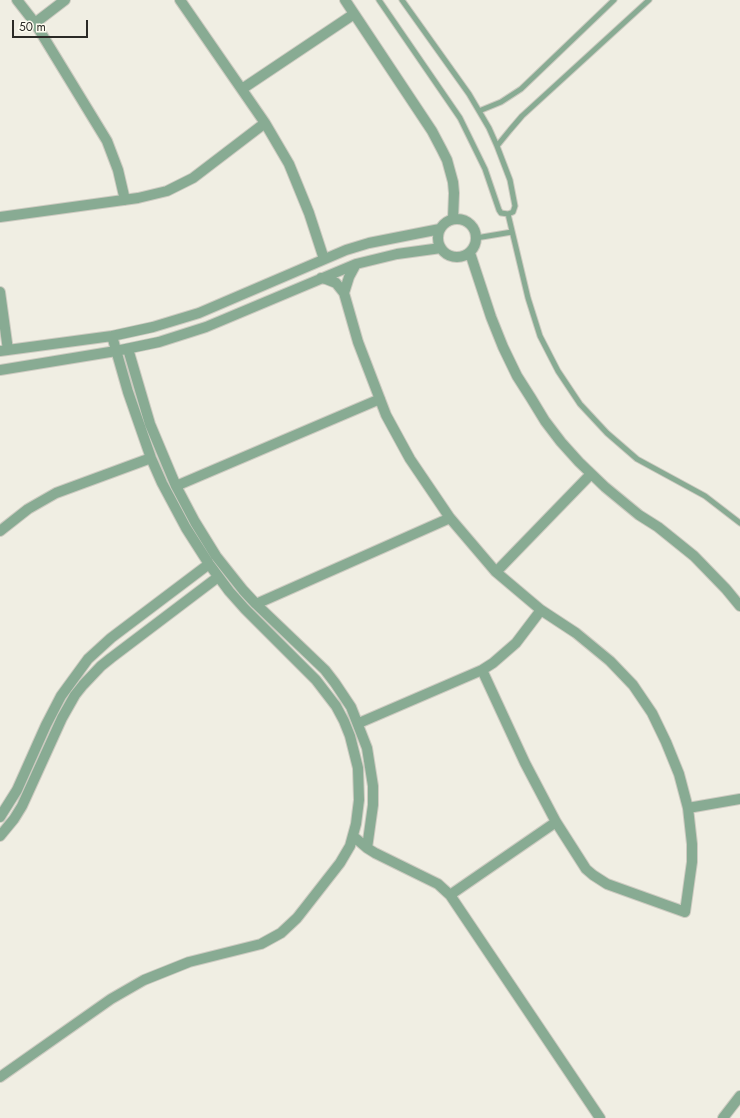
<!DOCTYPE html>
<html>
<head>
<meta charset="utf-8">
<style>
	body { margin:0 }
	#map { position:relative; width:740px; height:1118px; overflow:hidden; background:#f0eee3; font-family:Jost,sans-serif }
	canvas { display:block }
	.scale { position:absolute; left:12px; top:20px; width:76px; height:18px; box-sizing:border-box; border:2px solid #2b2a26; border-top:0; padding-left:5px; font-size:12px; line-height:14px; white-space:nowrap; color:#2b2a26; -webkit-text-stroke:3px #fdfcf0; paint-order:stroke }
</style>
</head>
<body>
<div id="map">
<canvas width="740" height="1118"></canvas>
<div class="scale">50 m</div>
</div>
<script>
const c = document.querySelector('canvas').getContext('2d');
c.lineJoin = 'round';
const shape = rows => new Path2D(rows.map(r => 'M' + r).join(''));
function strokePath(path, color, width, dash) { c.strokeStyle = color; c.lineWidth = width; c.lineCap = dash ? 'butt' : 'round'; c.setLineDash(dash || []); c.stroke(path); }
const lane = shape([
	[379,0,460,118,485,169,499,210,501,213,508,214,513,212,515,206,510,180,497,146,489,128,469,94,402,0],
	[479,111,501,102,521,89,614,0],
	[497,146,510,130,522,116,649,0],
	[508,214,528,298,540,336,558,371,580,404,607,433,637,459,705,496,740,523],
	[476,238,512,232]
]);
const street = shape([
	[17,0,35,23,107,141,118,170,125,200],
	[180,0,265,123,289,164,309,213,324,259],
	[345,0,432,131,442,150,447,160,453,182,454,193,453,219],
	[35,23,65,0],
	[242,89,354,14],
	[0,217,138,198,167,191,193,178,265,123],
	'438 238a19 19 0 1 1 38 0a19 19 0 1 1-38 0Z',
	[470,253,491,317,503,347,517,376,531,398,545,421,561,442,579,462,605,487,639,515,658,527,694,556,726,589,740,606],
	[321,278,326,279,336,283,344,293,358,342,386,415,410,459,450,518,496,572,541,610,576,633,610,661,633,685,652,713,666,742,679,774,688,808,692,844,692,862,685,912,607,884,593,875,586,869,556,822,525,763,482,670],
	[0,292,8,350],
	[344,293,349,277,356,264],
	[128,349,150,424,176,486,195,522,216,556,243,590,256,604,325,670,335,683,351,707,367,748,373,786,373,805,367,848],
	[0,351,112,336,153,327,199,313,346,250,369,243,440,229],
	[0,370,116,351,159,342,206,327,356,264,397,254,441,248],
	[176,486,380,399],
	[0,531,28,509,56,493,151,458],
	[496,572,591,474],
	[256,604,450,518],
	[359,723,482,670,493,663,516,643,541,610],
	[688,808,740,799],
	[0,817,17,790,46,725,61,696,88,659,111,638,209,564],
	[0,836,14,819,22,806,62,718,75,695,83,685,101,666,111,658,218,577],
	[353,836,367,848,375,853,438,884,450,895,600,1118],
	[450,895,556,822],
	[0,1077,111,999,144,980,189,962,261,944,281,933,297,918,340,863,350,846,356,824,359,800,358,768,350,736,344,721,336,706,316,680,245,609,229,591,209,564,186,528,162,483,151,458,128,392,112,336],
	[723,1118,740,1096]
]);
strokePath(lane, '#cdcbc1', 7);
strokePath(street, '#cdcbc1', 12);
strokePath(lane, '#88ab93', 5);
strokePath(street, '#88ab93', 10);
</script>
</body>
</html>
